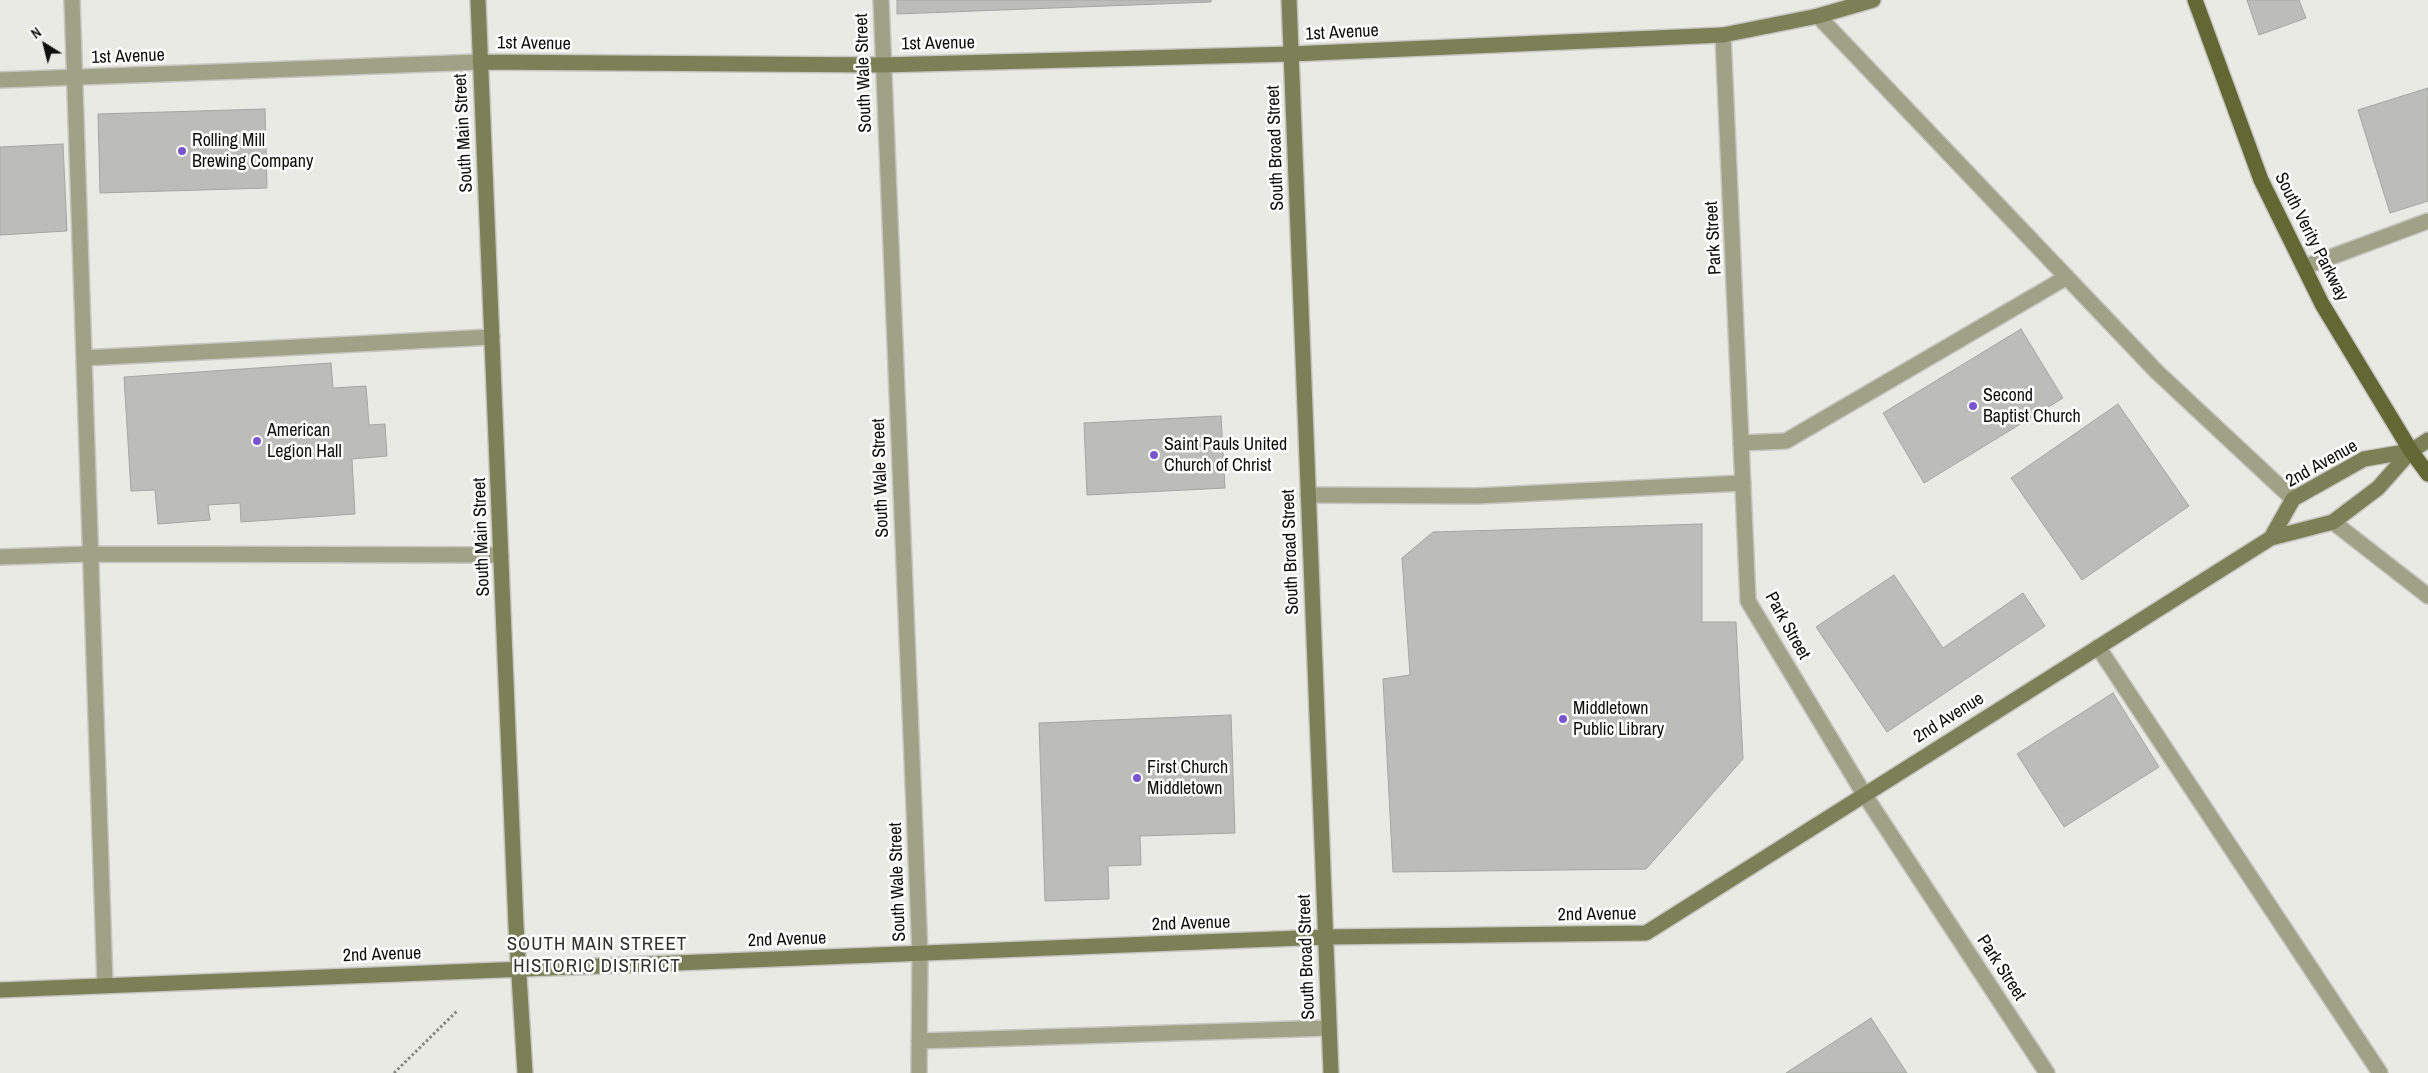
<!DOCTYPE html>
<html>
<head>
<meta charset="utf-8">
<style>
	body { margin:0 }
	#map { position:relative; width:2428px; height:1073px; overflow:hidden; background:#e9eae4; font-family:"Archivo Narrow",sans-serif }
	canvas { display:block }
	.north { position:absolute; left:20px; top:20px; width:50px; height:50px; -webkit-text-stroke:4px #fff; paint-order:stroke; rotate:324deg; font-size:14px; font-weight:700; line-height:20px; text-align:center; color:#0f100e }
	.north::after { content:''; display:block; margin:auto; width:18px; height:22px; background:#0f100e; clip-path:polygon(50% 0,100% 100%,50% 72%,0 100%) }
</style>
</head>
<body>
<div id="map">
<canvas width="2428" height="1073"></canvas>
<div class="north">N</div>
</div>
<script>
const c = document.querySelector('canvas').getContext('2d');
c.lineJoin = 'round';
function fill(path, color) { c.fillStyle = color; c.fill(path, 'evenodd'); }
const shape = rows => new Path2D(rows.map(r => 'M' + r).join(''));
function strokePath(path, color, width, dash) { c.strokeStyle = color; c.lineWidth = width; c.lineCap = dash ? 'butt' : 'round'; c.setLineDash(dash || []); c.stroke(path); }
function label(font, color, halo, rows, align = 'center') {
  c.font = font + ' "Archivo Narrow",sans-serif'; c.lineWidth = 5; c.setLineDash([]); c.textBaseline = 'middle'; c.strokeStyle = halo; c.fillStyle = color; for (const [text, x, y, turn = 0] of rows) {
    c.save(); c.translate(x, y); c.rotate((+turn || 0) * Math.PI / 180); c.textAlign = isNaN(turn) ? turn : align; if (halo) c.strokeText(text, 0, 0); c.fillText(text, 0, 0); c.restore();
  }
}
const building = shape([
	[897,0,1211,0,1211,2,897,14,897,0],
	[2247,0,2299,0,2306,18,2259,35,2247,0],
	[2428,88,2428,201,2390,213,2358,110,2428,88],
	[265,109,267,188,100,193,98,114,265,109],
	[63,144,67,231,0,235,0,147,63,144],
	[2021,329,2063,398,1924,483,1883,413,2021,329],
	[331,363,333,388,366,386,369,425,385,424,387,456,352,459,355,514,241,522,240,503,208,505,210,520,158,524,155,490,131,491,124,377,331,363],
	[2118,404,2189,506,2082,580,2011,478,2118,404],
	[1221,416,1225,488,1087,495,1084,423,1221,416],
	[1702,524,1702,622,1736,622,1743,759,1646,869,1393,872,1383,679,1410,675,1402,558,1433,532,1702,524],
	[1894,575,1943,648,2023,593,2045,626,1887,732,1816,627,1894,575],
	[2113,693,2159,767,2064,827,2017,754,2113,693],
	[1231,715,1235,833,1140,836,1141,865,1108,866,1109,899,1045,901,1039,723,1231,715],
	[1871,1018,1907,1073,1786,1073,1871,1018]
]);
fill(building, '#bcbdb8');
strokePath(building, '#a5a6a1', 1);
const lane = shape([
	[72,0,105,985],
	[881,0,920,954,919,1073],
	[1818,16,2157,372,2293,499],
	[2304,267,2428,221],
	[84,358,492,337],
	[1741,443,1786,441,2067,277],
	[1308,495,1476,496,1743,483],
	[2333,522,2428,596],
	[0,557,90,554,501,555],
	[2098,647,2380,1073],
	[919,1041,1329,1028]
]);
const street = shape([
	[1723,35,1748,601,1864,794,2047,1073],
	[0,80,480,62]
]);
const secondary = shape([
	[478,0,516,926,525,1073],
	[1289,0,1331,1073],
	[480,62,882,65,1291,54,1723,35,1818,16,1873,0],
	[2271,538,2293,499,2364,459,2411,451],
	[0,990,1325,937,1646,933,2271,538,2333,522,2378,488,2411,451,2428,440]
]);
const primary = shape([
	[2195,0,2261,180,2322,304,2411,451,2428,474]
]);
strokePath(lane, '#c6c7c2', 18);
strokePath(street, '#c6c7c2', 18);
strokePath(secondary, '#c6c7c2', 18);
strokePath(primary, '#c6c7c2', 18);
strokePath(shape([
	[394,1073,457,1011]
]), '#858682', 3, [2.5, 2.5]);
strokePath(lane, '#9fa286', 15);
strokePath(street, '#9fa286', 15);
strokePath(secondary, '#7b8057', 15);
strokePath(primary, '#626733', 15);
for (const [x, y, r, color] of [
	[182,151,5,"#7855ce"],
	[1973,406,5,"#7855ce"],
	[257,441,5,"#7855ce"],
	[1154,455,5,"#7855ce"],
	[1563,719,5,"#7855ce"],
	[1137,778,5,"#7855ce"]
]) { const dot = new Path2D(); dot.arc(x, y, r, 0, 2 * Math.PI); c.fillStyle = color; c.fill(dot); strokePath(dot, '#fff', 2); }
label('18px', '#0f100e', '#fff', [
	["1st Avenue",1342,33,-3],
	["1st Avenue",534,44,1],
	["1st Avenue",938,44,-1],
	["1st Avenue",128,57,-2],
	["South Wale Street",864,73,-92],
	["South Main Street",464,133,-93],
	["South Broad Street",1276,148,-92],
	["South Verity Parkway",2311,237,63],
	["Park Street",1714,238,-93],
	["2nd Avenue",2322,464,-29],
	["South Wale Street",881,478,-92],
	["South Main Street",482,537,-92],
	["South Broad Street",1291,552,-92],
	["Park Street",1787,626,61],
	["2nd Avenue",1949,718,-32],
	["South Wale Street",898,882,-92],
	["2nd Avenue",1597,915,-1],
	["2nd Avenue",1191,924,-2],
	["2nd Avenue",787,940,-2],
	["2nd Avenue",382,955,-2],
	["South Broad Street",1307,957,-92],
	["Park Street",2001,968,57]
]);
label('18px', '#0f100e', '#fff', [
	["Rolling Mill",192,141],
	["Brewing Company",192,162],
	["Second",1983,396],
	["Baptist Church",1983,417],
	["American",267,431],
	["Legion Hall",267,452],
	["Saint Pauls United",1164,445],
	["Church of Christ",1164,466],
	["Middletown",1573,709],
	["Public Library",1573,730],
	["First Church",1147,768],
	["Middletown",1147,789]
], 'left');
c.letterSpacing = '1px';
label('19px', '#31322e', '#fff', [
	["SOUTH MAIN STREET",597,945],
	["HISTORIC DISTRICT",597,967]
]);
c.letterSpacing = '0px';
</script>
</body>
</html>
